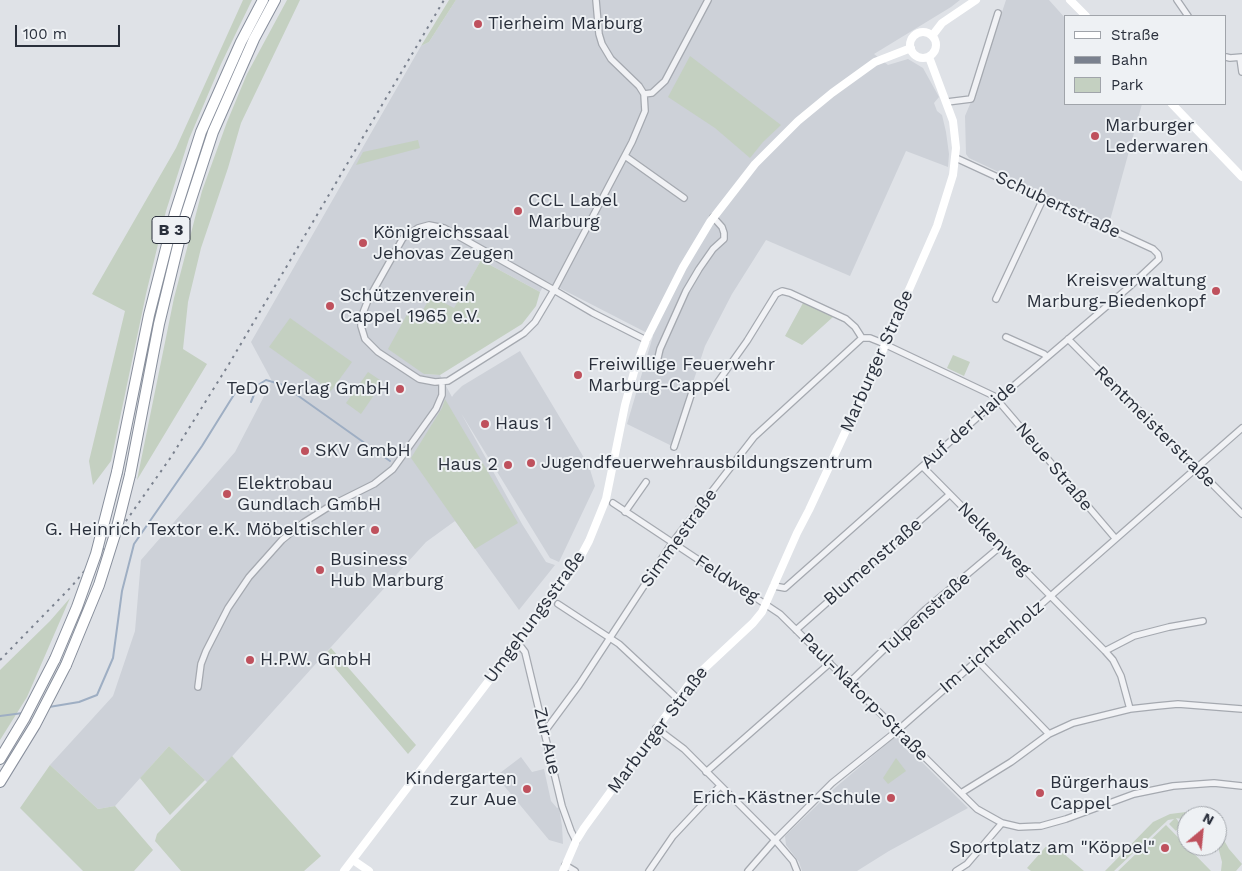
<!DOCTYPE html>
<html>
<head>
<meta charset="utf-8">
<style>
	body { margin:0 }
	#map { position:relative; width:1242px; height:871px; overflow:hidden; background:#dfe2e7; font-family:"Work Sans",sans-serif }
	canvas { display:block }
	.legend { position:absolute; left:1064px; top:15px; width:162px; height:90px; box-sizing:border-box; background:#eef1f4; border:1px solid #a0a4aa; margin:0; padding:6px 9px; list-style:none; font-size:15px; color:#2a303c }
	.legend li { display:flex; align-items:center; gap:10px; height:25px }
	.legend b { width:25px; border:1px solid #a0a4aa }
	.north { position:absolute; left:1177px; top:806px; width:50px; height:50px; box-sizing:border-box; background:#eef1f4; border:1px solid #a0a4aa; border-radius:50%; rotate:28deg; font-size:14px; font-weight:700; line-height:20px; text-align:center; color:#2a303c }
	.north::after { content:''; display:block; margin:auto; width:18px; height:22px; background:#bf515d; clip-path:polygon(50% 0,100% 100%,50% 72%,0 100%) }
	.scale { position:absolute; left:15px; top:25px; width:105px; height:22px; box-sizing:border-box; border:2px solid #2a303c; border-top:0; padding-left:6px; font-size:15px; line-height:18px; white-space:nowrap; color:#2a303c; -webkit-text-stroke:4px #eef1f4; paint-order:stroke }
</style>
</head>
<body>
<div id="map">
<canvas width="1242" height="871"></canvas>
<ul class="legend">
<li><b style="height:6px;background:#fff"></b>Straße</li>
<li><b style="height:6px;background:#7a818e"></b>Bahn</li>
<li><b style="height:14px;background:#c4d0c1"></b>Park</li>
</ul>
<div class="north">N</div>
<div class="scale">100 m</div>
</div>
<script>
const c = document.querySelector('canvas').getContext('2d');
c.lineJoin = 'round';
function fill(path, color) { c.fillStyle = color; c.fill(path, 'evenodd'); }
const shape = rows => new Path2D(rows.map(r => 'M' + r).join(''));
function strokePath(path, color, width, dash) { c.strokeStyle = color; c.lineWidth = width; c.lineCap = dash ? 'butt' : 'round'; c.setLineDash(dash || []); c.stroke(path); }
function label(font, color, halo, rows, align = 'center') {
  c.font = font + ' "Work Sans",sans-serif'; c.lineWidth = 4; c.setLineDash([]); c.textBaseline = 'middle'; c.strokeStyle = halo; c.fillStyle = color; for (const [text, x, y, turn = 0] of rows) {
    c.save(); c.translate(x, y); c.rotate((+turn || 0) * Math.PI / 180); c.textAlign = isNaN(turn) ? turn : align; if (halo) c.strokeText(text, 0, 0); c.fillText(text, 0, 0); c.restore();
  }
}
fill(shape([
	[456,0,960,0,951,7,874,54,888,65,908,59,923,68,939,97,934,103,937,111,942,115,946,132,949,154,948,167,906,151,850,276,766,240,732,294,705,346,672,446,627,424,653,336,546,281,540,292,481,260,454,309,420,315,410,310,424,374,440,375,452,397,454,394,462,386,520,351,589,466,595,486,559,562,550,558,461,413,522,524,546,562,555,565,519,610,455,521,426,542,208,783,169,746,115,806,98,809,50,765,113,696,135,631,141,560,235,452,272,381,251,342,421,46,429,42],
	[1006,0,1049,0,1066,19,1066,104,1142,104,1109,224,969,158,966,154,965,116,976,90],
	[896,736,968,808,889,851,857,871,802,871,799,862,786,845,785,836,836,787],
	[521,757,532,772,544,769,551,801,557,808,559,807,562,826,563,844,549,840,496,776]
]), '#cdd1d8');
fill(shape([
	[243,0,252,0,221,64,189,139,166,211,146,294,111,461,93,485,89,461,125,311,92,294,176,148],
	[287,0,300,0,241,123,228,168,201,248,188,302,183,349,207,364,137,480,174,298,202,191,227,122,247,74],
	[449,0,456,0,429,42,421,46],
	[690,56,781,125,763,142,750,158,715,128,668,97],
	[418,140,420,148,356,165,363,152],
	[481,260,540,292,536,306,522,324,440,375,424,374,388,349,410,309,420,315,431,296,454,308],
	[803,303,833,317,802,345,785,336],
	[290,318,352,362,331,391,269,347],
	[953,355,970,362,964,376,947,368],
	[368,372,383,382,361,414,346,403],
	[445,399,518,523,475,549,411,458,442,408],
	[70,598,27,697,0,740,0,670,50,621],
	[331,648,416,745,408,754,324,655],
	[169,746,205,780,170,815,140,778],
	[232,756,321,856,304,871,181,871,155,841,157,834],
	[896,758,906,771,888,784,883,778],
	[50,765,98,809,115,806,153,850,134,871,83,871,20,808],
	[1186,812,1200,816,1187,816,1187,820,1176,818,1187,834,1187,838,1178,829,1176,831,1169,824,1174,819,1168,820,1114,871,1105,871,1153,822,1170,814],
	[1166,825,1211,871,1118,871],
	[1217,828,1229,849,1242,864,1236,871,1221,871,1222,862,1217,843],
	[1050,842,1084,871,1031,871,1027,868]
]), '#c4d0c1');
strokePath(shape([
	[251,402,258,385,266,380,283,385,390,461],
	[49,707,79,702,97,695,113,658,122,591,134,544,202,446,235,393],
	[0,716,23,713]
]), '#9eaec3', 2);
const street = shape([
	[596,0,599,34,602,44,611,59,639,86,644,94,645,111,632,142,554,290,535,322,524,333,448,381,435,382,419,379,378,352,365,339,361,326,361,318,368,300,403,238,418,228,429,225,444,228,554,290,593,313,646,340],
	[1177,0,1188,16],
	[1226,57,1230,58,1242,57],
	[1240,58,1242,72],
	[644,94,652,93,665,81,708,0],
	[947,102,971,99,998,13],
	[625,156,684,198],
	[996,299,1043,199],
	[1006,337,1044,354,1047,357],
	[1068,339,1242,514],
	[657,362,660,349,686,291,699,269,713,249,724,239,724,233,722,227,713,217],
	[674,447,694,386,715,386,747,341,776,294,782,291,790,293,846,319,855,327,862,338],
	[923,467,1105,651,1113,660,1121,676,1130,709],
	[613,503,780,614,977,809,1002,823,1019,827,1041,826,1066,819,1134,794,1173,786,1214,783,1242,786],
	[625,512,646,482],
	[774,586,785,588,997,400,1128,288,1159,259,1158,254,1153,249,956,158],
	[558,604,619,644,678,699],
	[796,630,949,495],
	[518,643,525,652,562,806,571,831,576,841],
	[1105,651,1134,636,1169,627,1203,621],
	[977,660,1049,734],
	[850,682,926,609,1001,546],
	[198,687,201,664,206,651,228,608,249,577,282,540,303,523,330,506,374,484,393,469,436,409,442,395,442,382],
	[656,728,684,749,775,840,793,861,797,871],
	[545,731,579,685,672,543,754,437,862,338,870,338,880,342,994,396,1115,538],
	[706,772,830,663],
	[961,793,1011,762,1049,734,1073,723,1130,709,1157,706,1178,704,1242,709],
	[565,865,575,871],
	[649,871,673,836,720,786],
	[748,871,775,840,832,783,898,730,1242,428],
	[956,871,967,864,1002,823]
]);
const highway = shape([
	[117,472,149,315,175,213,201,132,241,42,263,0],
	[130,475,159,324,184,221,213,132,254,39,275,0],
	[0,759,24,719,55,659],
	[0,782,35,725,66,665]
]);
strokePath(street, '#a5a9b0', 8);
strokePath(highway, '#888f9c', 12);
strokePath(street, '#f1f2f5', 5.5);
strokePath(shape([
	[1070,0,1086,16],
	'910 45a13 13 0 1 1 26 0a13 13 0 1 1-26 0Z',
	[932,36,942,23,976,0],
	[1172,104,1242,177],
	[353,860,369,871],
	[344,871,551,599,575,567,589,541,606,499,625,405,634,372,646,340,683,267,710,222,755,164,798,121,832,93,875,62,911,48],
	[563,871,576,841,584,828,692,680,753,623,762,612,797,533,809,510,881,355,900,307,908,292,937,226,953,175,956,148,953,121,929,57]
]), '#fff', 8);
strokePath(highway, '#fff', 10);
strokePath(shape([
	[0,660,72,586,126,521,171,457,229,364,444,0]
]), '#7a818e', 2, [2.5, 5]);
const highwayBridge = shape([
	[55,659,77,607,96,554,117,472],
	[66,665,99,585,116,531,130,475]
]);
strokePath(highwayBridge, '#888f9c', 12, []);
strokePath(highwayBridge, '#fff', 10);
for (const [x, y, r, color] of [
	[478,24,5,"#bf515d"],
	[1095,136,5,"#bf515d"],
	[518,211,5,"#bf515d"],
	[363,243,5,"#bf515d"],
	[1216,291,5,"#bf515d"],
	[330,306,5,"#bf515d"],
	[578,375,5,"#bf515d"],
	[400,389,5,"#bf515d"],
	[485,424,5,"#bf515d"],
	[305,451,5,"#bf515d"],
	[531,463,5,"#bf515d"],
	[508,465,5,"#bf515d"],
	[227,494,5,"#bf515d"],
	[375,530,5,"#bf515d"],
	[320,570,5,"#bf515d"],
	[250,660,5,"#bf515d"],
	[527,789,5,"#bf515d"],
	[1040,793,5,"#bf515d"],
	[891,798,5,"#bf515d"],
	[1165,848,5,"#bf515d"]
]) { const dot = new Path2D(); dot.arc(x, y, r, 0, 2 * Math.PI); c.fillStyle = color; c.fill(dot); strokePath(dot, '#eef1f4', 2); }
for (const [x, y, w] of [
	[171,230,38]
]) { const box = new Path2D(); box.roundRect(x - w / 2, y - 13.5, w, 27, 4); c.fillStyle = '#eef1f4'; c.fill(box); strokePath(box, '#2a303c', 1); }
label('bold 16px', '#2a303c', null, [
	["B 3",171,230]
]);
label('18px', '#2a303c', '#eef1f4', [
	["Tierheim Marburg",488,24],
	["Marburger",1105,126],
	["Lederwaren",1105,147],
	["CCL Label",528,201],
	["Marburg",528,222],
	["Königreichssaal",373,233],
	["Jehovas Zeugen",373,254],
	["Kreisverwaltung",1206,281,"right"],
	["Marburg-Biedenkopf",1206,302,"right"],
	["Schützenverein",340,296],
	["Cappel 1965 e.V.",340,317],
	["Freiwillige Feuerwehr",588,365],
	["Marburg-Cappel",588,386],
	["TeDo Verlag GmbH",390,389,"right"],
	["Haus 1",495,424],
	["SKV GmbH",315,451],
	["Jugendfeuerwehrausbildungszentrum",541,463],
	["Haus 2",498,465,"right"],
	["Elektrobau",237,484],
	["Gundlach GmbH",237,505],
	["G. Heinrich Textor e.K. Möbeltischler",365,530,"right"],
	["Business",330,560],
	["Hub Marburg",330,581],
	["H.P.W. GmbH",260,660],
	["Kindergarten",517,779,"right"],
	["zur Aue",517,800,"right"],
	["Bürgerhaus",1050,783],
	["Cappel",1050,804],
	["Erich-Kästner-Schule",881,798,"right"],
	["Sportplatz am \"Köppel\"",1155,848,"right"]
], 'left');
label('18px', '#2a303c', '#eef1f4', [
	["Schubertstraße",1058,205,25],
	["Marburger Straße",877,361,-66],
	["Auf der Haide",969,425,-42],
	["Rentmeisterstraße",1155,427,45],
	["Neue Straße",1054,467,50],
	["Simmestraße",679,538,-54],
	["Nelkenweg",994,539,45],
	["Blumenstraße",873,562,-41],
	["Feldweg",727,579,33],
	["Tulpenstraße",925,614,-42],
	["Umgehungsstraße",535,617,-54],
	["Im Lichtenholz",992,647,-41],
	["Paul-Natorp-Straße",864,697,45],
	["Marburger Straße",658,730,-53],
	["Zur Aue",547,741,77]
]);
</script>
</body>
</html>
